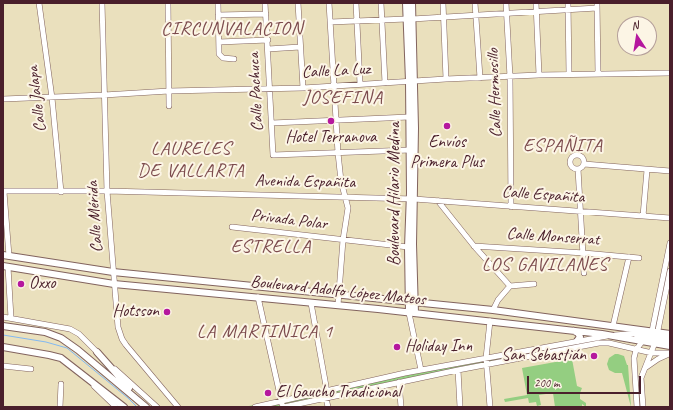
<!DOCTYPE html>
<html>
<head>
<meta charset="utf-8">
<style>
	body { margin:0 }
	#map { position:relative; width:673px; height:410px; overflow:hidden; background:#eae0bd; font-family:Caveat,sans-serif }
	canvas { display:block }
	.frame { position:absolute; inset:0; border:4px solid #4a1f2b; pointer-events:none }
	.north { position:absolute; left:617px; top:16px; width:40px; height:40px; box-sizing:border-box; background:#fcf5e5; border:1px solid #b59f9b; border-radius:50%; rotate:348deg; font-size:11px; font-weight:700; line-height:16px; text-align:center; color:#4a1f2b }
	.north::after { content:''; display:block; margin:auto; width:14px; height:18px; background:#b5179e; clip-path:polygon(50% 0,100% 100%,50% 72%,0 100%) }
	.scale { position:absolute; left:527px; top:376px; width:114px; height:18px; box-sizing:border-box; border:2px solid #4a1f2b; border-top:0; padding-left:5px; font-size:12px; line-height:14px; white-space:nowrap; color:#4a1f2b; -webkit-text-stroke:3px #fcf5e5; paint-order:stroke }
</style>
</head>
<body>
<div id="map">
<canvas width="673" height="410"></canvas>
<div class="frame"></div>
<div class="north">N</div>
<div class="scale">200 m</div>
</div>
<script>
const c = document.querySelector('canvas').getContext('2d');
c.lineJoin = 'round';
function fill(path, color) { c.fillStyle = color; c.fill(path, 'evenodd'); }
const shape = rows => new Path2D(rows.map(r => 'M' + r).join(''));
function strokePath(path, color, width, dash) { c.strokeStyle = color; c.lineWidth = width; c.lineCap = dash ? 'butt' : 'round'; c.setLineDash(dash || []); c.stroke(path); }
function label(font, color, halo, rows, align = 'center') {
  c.font = font + ' Caveat,sans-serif'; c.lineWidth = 4; c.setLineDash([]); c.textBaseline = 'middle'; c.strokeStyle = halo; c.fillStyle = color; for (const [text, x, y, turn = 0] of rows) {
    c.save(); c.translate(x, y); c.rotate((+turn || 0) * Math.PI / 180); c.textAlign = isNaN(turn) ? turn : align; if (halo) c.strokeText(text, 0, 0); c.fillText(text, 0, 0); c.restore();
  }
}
fill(shape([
	[567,345,399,382,331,394,273,407,244,407,377,380],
	[615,354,618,354,624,356,627,365,628,365,631,407,622,373,615,373,609,370,607,364,609,358],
	[572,359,577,386,582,388,580,393,580,399,586,403,586,407,582,404,582,407,555,407,553,393,539,395,541,405,537,406,536,402,529,403,528,398,505,402,504,399,527,395,522,368]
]), '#94ce81');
strokePath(shape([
	[3,335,46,342,67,348,128,398,137,407]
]), '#82b8f1', 1);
const minor = shape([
	[39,3,52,98,61,192],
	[102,3,107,191,118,327,122,339,126,345,178,407],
	[168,3,169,106],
	[218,3,219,54,223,58,234,59],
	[265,3,273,155,410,150],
	[298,3,303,88],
	[329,3,338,153,341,181,348,208,343,240,338,305],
	[356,3,360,84],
	[381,3,385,83],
	[443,3,446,79],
	[475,3,480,78],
	[506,3,510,77,511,207],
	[536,3,539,75],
	[568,3,569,74],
	[597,3,598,74],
	[218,15,266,14],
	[412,19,597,8],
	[330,22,407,19],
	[219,42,268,40],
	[268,49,300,47],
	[3,99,104,95,169,91,303,88,446,79,539,75,670,73],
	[272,123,409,117],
	'570 162a7 7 0 1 1 14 0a7 7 0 1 1-14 0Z',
	[584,164,670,171],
	[578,169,584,273],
	[3,191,107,191,414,199,670,218],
	[4,192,9,256],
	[438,201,474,246,510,286],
	[643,216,647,170],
	[232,227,408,247],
	[474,246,584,253,639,258],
	[8,267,11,318],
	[510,286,534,284],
	[258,297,282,404],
	[311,303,326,386,326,398,328,407],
	[493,310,498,300,510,286],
	[409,313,421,370],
	[3,317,70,329,79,334,99,354],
	[613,326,629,257],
	[650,334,652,331,670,243],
	[615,335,639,333],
	[3,366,31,369],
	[645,368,658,359,669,354],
	[115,369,157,407],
	[458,370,460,407],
	[399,382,401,407],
	[94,386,116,407],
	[60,407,61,384],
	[255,407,405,373,607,336],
	[284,407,458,370,599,343,609,343,652,353,670,353],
	[490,407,486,358,490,321],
	[637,407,634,358,636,350,644,339],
	[643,407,641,378,656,340,670,271]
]);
const major = shape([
	[406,3,409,81,410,193,408,247,409,313],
	[412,3,415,128,413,244,415,313],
	[3,255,113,272,493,310,670,334],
	[3,266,114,284,378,309,602,334,670,346],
	[3,326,45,332,61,338,78,350,146,407],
	[574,331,578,333,580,337,577,341],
	[636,334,670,340],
	[3,347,49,355,61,358,124,407],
	[97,352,129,388]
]);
strokePath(minor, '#82635e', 6);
strokePath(major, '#82635e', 8);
strokePath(minor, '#fff', 5);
strokePath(major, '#fff', 6);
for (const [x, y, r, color] of [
	[331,121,4,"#b5179e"],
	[447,126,4,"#b5179e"],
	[21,284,4,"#b5179e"],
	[167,312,4,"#b5179e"],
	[397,347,4,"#b5179e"],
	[594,356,4,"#b5179e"],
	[268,393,4,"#b5179e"]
]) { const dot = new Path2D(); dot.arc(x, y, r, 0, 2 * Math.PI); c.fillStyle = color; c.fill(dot); strokePath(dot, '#fcf5e5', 1.5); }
label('17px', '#4a1f2b', '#fcf5e5', [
	["Calle La Luz",336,71,-3],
	["Calle Pachuca",256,92,-93],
	["Calle Hermosillo",495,93,-92],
	["Calle Jalapa",37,99,-97],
	["Avenida Españita",305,182,1],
	["Boulevard Hilario Medina",395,194,-90],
	["Calle Españita",543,195,4],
	["Calle Mérida",95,217,-94],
	["Privada Polar",289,220,7],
	["Calle Monserrat",553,237,4],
	["Boulevard Adolfo López Mateos",338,291,6]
]);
label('17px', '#4a1f2b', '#fcf5e5', [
	["Hotel Terranova",331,138,"center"],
	["Envíos",447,143,"center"],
	["Primera Plus",447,163,"center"],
	["Oxxo",29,284],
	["Hotsson",159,312,"right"],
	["Holiday Inn",405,347],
	["San Sebastián",586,356,"right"],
	["El Gaucho Tradicional",276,393]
], 'left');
c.letterSpacing = '1px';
label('19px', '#7c4b4d', '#fcf5e5', [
	["CIRCUNVALACION",232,29],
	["JOSEFINA",343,98],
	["ESPAÑITA",563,146],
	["LAURELES",191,149],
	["DE VALLARTA",191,171],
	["ESTRELLA",271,247],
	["LOS GAVILANES",545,265],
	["LA MARTINICA 1",265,332]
]);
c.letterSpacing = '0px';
</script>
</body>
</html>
